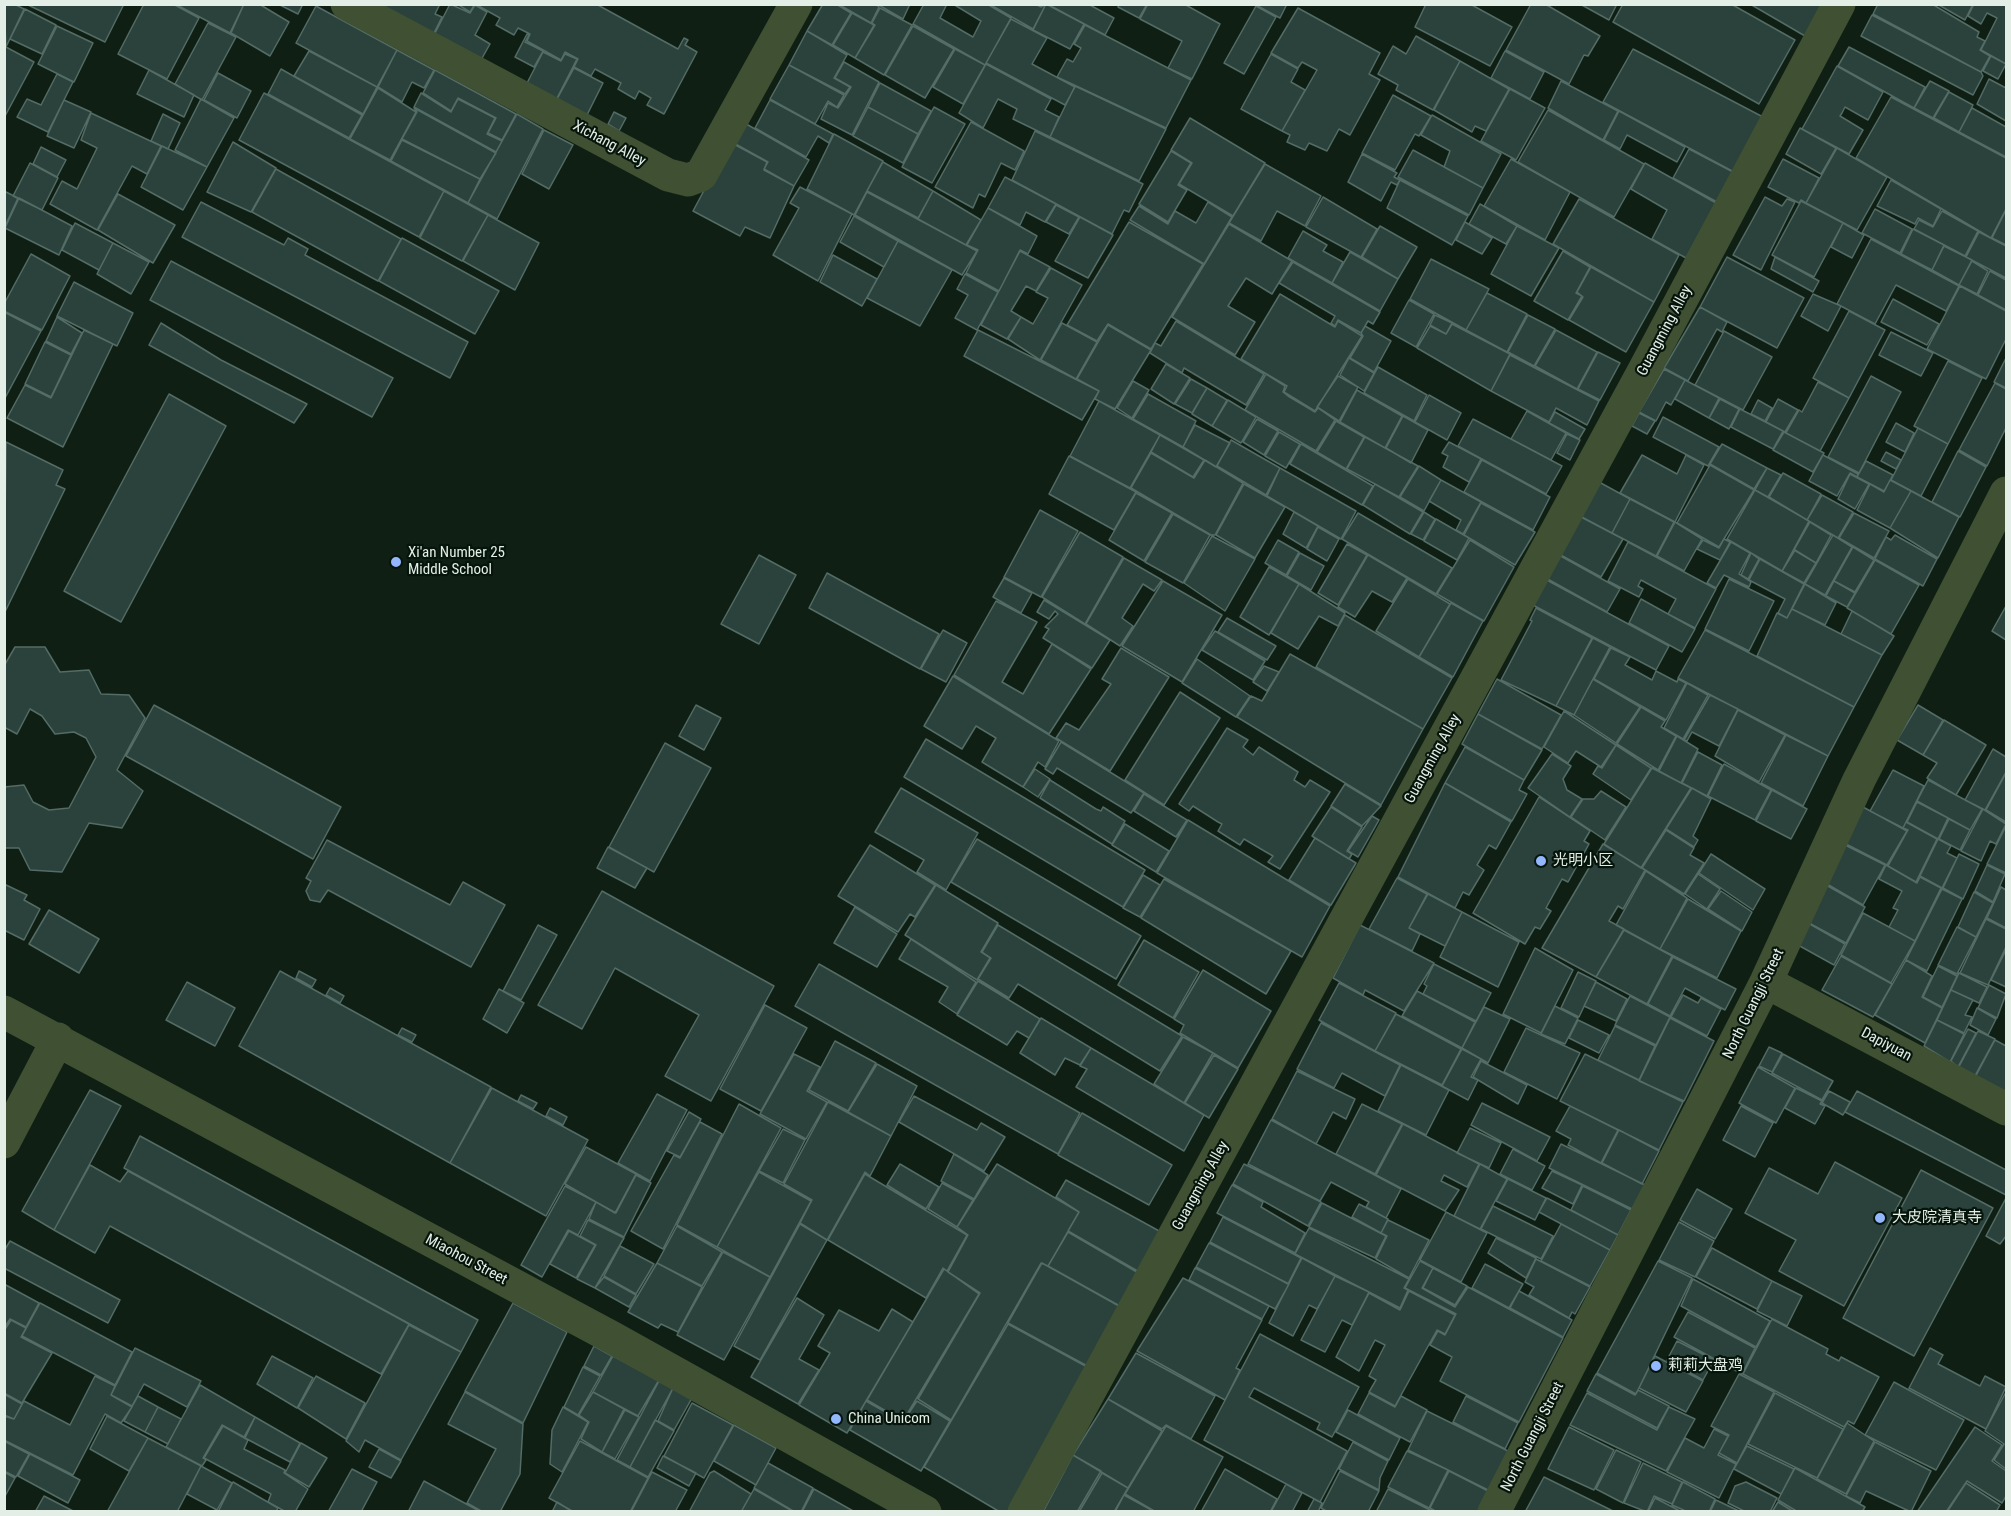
<!DOCTYPE html>
<html>
<head>
<meta charset="utf-8">
<style>
	body { margin:0 }
	#map { position:relative; width:2011px; height:1516px; overflow:hidden; background:#0f1f14; font-family:"Roboto Condensed",sans-serif }
	canvas { display:block }
	.frame { position:absolute; inset:0; border:6px solid #e3eee6; pointer-events:none }
</style>
</head>
<body>
<div id="map">
<canvas width="2011" height="1516"></canvas>
<div class="frame"></div>
</div>
<script>
const c = document.querySelector('canvas').getContext('2d');
c.lineJoin = 'round';
function fill(path, color) { c.fillStyle = color; c.fill(path, 'evenodd'); }
const shape = rows => new Path2D(rows.map(r => 'M' + r).join(''));
function strokePath(path, color, width, dash) { c.strokeStyle = color; c.lineWidth = width; c.lineCap = dash ? 'butt' : 'round'; c.setLineDash(dash || []); c.stroke(path); }
function label(font, color, halo, rows, align = 'center') {
  c.font = font + ' "Roboto Condensed","Noto Sans SC",sans-serif'; c.lineWidth = 4.5; c.setLineDash([]); c.textBaseline = 'middle'; c.strokeStyle = halo; c.fillStyle = color; for (const [text, x, y, turn = 0] of rows) {
    c.save(); c.translate(x, y); c.rotate((+turn || 0) * Math.PI / 180); c.textAlign = isNaN(turn) ? turn : align; if (halo) c.strokeText(text, 0, 0); c.fillText(text, 0, 0); c.restore();
  }
}
const building = shape([
	[4,4,14,4,24,9,6,47,4,4],
	[26,4,124,4,105,42,26,4],
	[144,4,173,4,199,18,167,79,118,54,144,4],
	[175,4,240,4,243,6,230,33,175,4],
	[244,4,259,4,289,22,270,56,231,33,244,4],
	[278,4,303,4,298,14,278,4],
	[376,4,440,4,435,14,442,17,433,35,376,4],
	[450,4,470,13,475,5,487,12,475,35,490,44,481,60,434,35,450,4],
	[457,4,475,4,470,12,457,4],
	[475,4,596,4,678,49,684,38,688,40,685,45,697,52,664,114,647,105,651,98,639,91,635,99,618,89,621,83,595,69,591,76,574,67,578,59,565,52,561,60,527,41,530,34,518,28,514,35,496,25,500,18,475,4],
	[823,4,836,4,851,13,832,45,807,31,823,4],
	[838,4,875,4,879,7,871,23,838,4],
	[877,4,910,4,903,19,877,4],
	[924,4,947,4,940,18,973,37,981,21,953,4,987,4,1011,18,985,65,913,24,924,4],
	[989,4,1035,4,1041,7,1046,4,1033,29,989,4],
	[1046,4,1084,24,1070,49,1033,30,1046,4],
	[1088,4,1114,18,1105,35,1049,5,1088,4],
	[1119,4,1147,4,1139,18,1118,7,1119,4],
	[1148,4,1184,4,1220,24,1192,79,1168,68,1182,41,1140,19,1148,4],
	[1254,4,1287,4,1280,18,1254,4],
	[1426,4,1470,4,1512,27,1490,66,1415,27,1426,4],
	[1531,4,1545,4,1600,36,1588,56,1584,55,1569,84,1506,50,1531,4],
	[1580,4,1617,4,1609,20,1580,4],
	[1623,4,1731,4,1795,40,1759,104,1613,22,1623,4],
	[1750,4,1823,4,1805,36,1750,4],
	[1878,4,1932,4,1979,32,1977,37,1985,41,1980,50,1990,56,1981,72,1873,14,1878,4],
	[1937,4,1973,4,1965,20,1937,4],
	[1974,4,2006,4,2006,64,1981,50,1997,18,1987,13,1981,24,1968,16,1974,4],
	[316,6,397,50,377,87,296,43,316,6],
	[1256,6,1276,17,1244,74,1224,63,1256,6],
	[880,8,912,25,884,75,855,58,875,25,872,23,880,8],
	[1298,8,1380,53,1369,74,1380,80,1350,135,1339,129,1327,151,1309,143,1305,150,1287,142,1290,135,1282,131,1317,70,1302,62,1298,68,1271,53,1298,8],
	[25,9,56,25,42,54,10,39,25,9],
	[852,13,874,25,855,58,833,45,852,13],
	[1872,15,1981,72,1983,76,1973,95,1861,36,1872,15],
	[1011,19,1047,38,1032,64,1075,87,1065,105,986,63,1011,19],
	[208,23,236,37,202,100,175,84,208,23],
	[1085,25,1191,80,1166,128,1057,77,1067,59,1073,62,1081,48,1074,44,1085,25],
	[57,26,93,43,74,82,38,64,57,26],
	[913,26,954,49,925,98,885,75,913,26],
	[807,31,847,55,834,78,850,87,845,94,789,65,807,31],
	[527,34,529,35,525,42,543,51,534,67,515,57,527,34],
	[1416,36,1460,61,1433,110,1396,90,1398,85,1378,74,1393,46,1406,54,1416,36],
	[4,46,34,62,4,118,4,46],
	[1849,47,1925,87,1914,108,1838,66,1849,47],
	[955,49,985,65,963,104,933,87,955,49],
	[1633,49,1763,117,1734,172,1603,102,1633,49],
	[397,50,434,70,424,88,412,82,402,102,378,87,397,50],
	[309,51,377,87,363,114,294,76,309,51],
	[1505,51,1544,72,1530,99,1491,78,1505,51],
	[543,52,561,61,565,54,577,59,556,100,526,85,543,52],
	[1271,54,1298,69,1291,82,1305,90,1282,131,1241,109,1271,54],
	[1991,56,2006,64,1998,79,1983,71,1991,56],
	[1460,61,1509,89,1486,131,1475,126,1472,132,1434,110,1460,61],
	[844,62,879,82,852,135,821,119,828,103,838,108,851,87,835,78,844,62],
	[986,64,1051,99,1045,110,1059,117,1050,137,1013,119,1017,109,998,99,983,128,959,113,986,64],
	[789,65,844,95,837,107,828,101,815,124,770,99,789,65],
	[1837,66,1883,92,1868,120,1845,107,1842,113,1840,116,1863,130,1849,154,1802,129,1837,66],
	[574,68,603,83,586,117,556,101,574,68],
	[281,69,362,115,349,138,268,94,281,69],
	[149,70,194,95,184,117,137,94,149,70],
	[435,70,516,114,502,140,488,133,496,118,458,98,451,111,423,93,435,70],
	[218,73,251,91,237,118,204,100,218,73],
	[57,74,73,82,48,132,17,117,27,99,41,105,57,74],
	[1989,79,2006,88,2006,121,1977,104,1989,79],
	[1561,81,1618,111,1603,140,1548,108,1561,81],
	[1930,81,1949,91,1933,118,1914,108,1930,81],
	[880,83,931,111,918,134,868,107,880,83],
	[1075,86,1166,129,1139,181,1050,137,1075,86],
	[378,88,416,112,390,160,350,139,378,88],
	[1510,89,1545,108,1516,160,1481,141,1510,89],
	[1949,92,1973,105,1959,132,1934,118,1949,92],
	[264,93,444,191,419,237,239,140,264,93],
	[421,93,451,112,458,99,495,118,487,134,502,141,496,152,414,107,421,93],
	[1393,95,1431,116,1419,136,1415,134,1395,170,1362,153,1393,95],
	[1891,97,2006,158,2006,209,1991,238,1856,158,1891,97],
	[201,99,234,118,207,167,175,150,201,99],
	[64,100,91,112,74,148,47,136,64,100],
	[770,100,833,134,829,143,818,136,806,157,755,128,770,100],
	[868,107,918,134,903,163,853,136,868,107],
	[934,107,965,124,932,183,902,167,934,107],
	[414,108,496,153,480,179,402,139,417,112,414,108],
	[1972,108,2006,127,2006,157,1959,132,1972,108],
	[1548,110,1644,164,1614,217,1518,162,1548,110],
	[1619,111,1685,147,1677,162,1627,135,1620,149,1604,140,1619,111],
	[614,112,626,118,619,131,608,124,614,112],
	[91,113,161,146,147,174,132,166,97,230,50,204,62,181,77,189,97,148,81,140,91,113],
	[163,114,180,123,168,149,151,141,163,114],
	[517,114,543,129,497,219,468,203,517,114],
	[1432,115,1501,154,1483,188,1444,167,1450,151,1421,135,1432,115],
	[1190,118,1265,163,1233,216,1179,184,1192,163,1171,150,1190,118],
	[741,121,809,160,794,186,764,169,768,162,730,141,741,121],
	[971,122,1024,151,1015,170,1001,163,985,197,979,194,973,208,935,187,971,122],
	[1800,128,1836,148,1821,174,1786,154,1800,128],
	[544,130,573,145,549,189,522,174,544,130],
	[1035,131,1143,184,1129,212,1124,210,1112,234,1012,180,1035,131],
	[834,134,883,161,854,215,807,189,834,134],
	[402,140,480,179,468,203,391,161,402,140],
	[233,142,276,168,251,212,207,192,233,142],
	[730,142,767,162,764,170,794,186,770,238,745,227,740,236,693,211,730,142],
	[162,146,207,167,183,210,141,187,162,146],
	[41,147,66,160,57,177,33,164,41,147],
	[1837,148,1887,177,1857,230,1806,203,1837,148],
	[1689,149,1733,172,1717,202,1673,178,1689,149],
	[1413,150,1483,188,1469,215,1398,177,1413,150],
	[1171,151,1191,163,1178,185,1187,190,1168,222,1139,204,1171,151],
	[1362,154,1397,173,1394,177,1400,180,1397,185,1391,182,1381,201,1348,182,1362,154],
	[1511,159,1570,192,1545,240,1484,206,1511,159],
	[1783,159,1819,178,1806,203,1801,200,1799,203,1768,187,1783,159],
	[883,162,933,191,918,218,867,191,883,162],
	[30,163,58,178,42,210,13,196,30,163],
	[1645,163,1716,203,1686,258,1652,239,1667,210,1631,189,1645,163],
	[1265,164,1321,196,1305,226,1277,211,1261,241,1229,223,1265,164],
	[276,169,401,239,378,281,252,212,276,169],
	[1005,177,1056,204,1045,222,1026,212,1020,225,988,208,1005,177],
	[1400,180,1468,216,1452,245,1387,208,1400,180],
	[1891,180,1941,209,1933,226,1918,218,1915,224,1877,206,1891,180],
	[800,187,852,214,818,281,773,255,799,208,790,203,800,187],
	[4,191,18,198,6,224,4,224,4,191],
	[444,191,488,215,462,261,420,238,444,191],
	[933,191,981,220,966,245,918,219,933,191],
	[867,192,977,251,962,275,855,215,867,192],
	[118,194,175,225,153,263,98,230,118,194],
	[1323,197,1377,229,1361,257,1306,227,1323,197],
	[1765,197,1782,206,1787,199,1795,202,1761,270,1733,255,1765,197],
	[19,198,72,226,59,255,5,228,19,198],
	[1579,199,1679,255,1654,302,1553,244,1579,199],
	[1801,201,1843,223,1814,277,1772,255,1801,201],
	[201,202,284,245,288,238,308,249,305,255,468,342,450,378,182,237,201,202],
	[1208,202,1232,217,1204,264,1130,220,1139,206,1168,224,1175,211,1196,223,1208,202],
	[1480,204,1517,226,1506,244,1469,224,1480,204],
	[1056,205,1079,217,1069,234,1046,222,1056,205],
	[988,208,1037,236,1028,254,1020,250,999,291,966,273,978,250,967,245,988,208],
	[1875,209,1912,229,1900,253,1862,233,1875,209],
	[2006,210,2006,245,1992,238,2006,210],
	[1942,211,1978,231,1965,256,1914,229,1919,220,1933,227,1942,211],
	[488,215,539,243,515,290,463,261,488,215],
	[854,216,898,241,884,267,840,242,854,216],
	[1080,217,1113,235,1088,278,1055,261,1080,217],
	[1129,222,1203,264,1151,349,1108,324,1097,341,1067,325,1129,222],
	[1465,222,1492,238,1482,254,1456,240,1465,222],
	[75,223,113,243,99,270,62,250,75,223],
	[1843,223,1864,235,1852,258,1831,247,1843,223],
	[1229,224,1292,261,1272,294,1246,278,1228,306,1255,322,1235,355,1172,317,1229,224],
	[1380,226,1417,247,1398,279,1362,257,1380,226],
	[1517,226,1559,248,1531,296,1491,274,1517,226],
	[1913,229,1944,245,1932,270,1901,254,1913,229],
	[1303,231,1327,245,1323,251,1343,262,1332,283,1288,258,1303,231],
	[1979,232,2006,246,2006,278,1966,257,1979,232],
	[402,238,499,291,475,334,379,281,402,238],
	[1871,239,1959,286,1946,311,1896,285,1875,324,1837,304,1871,239],
	[898,241,952,270,920,326,867,298,898,241],
	[113,243,149,262,131,294,97,274,113,243],
	[1944,246,1972,260,1959,285,1932,270,1944,246],
	[1020,251,1050,267,1036,291,1026,286,1011,311,1021,317,1007,339,981,325,1020,251],
	[1563,251,1590,267,1576,293,1582,296,1568,320,1534,301,1563,251],
	[1350,252,1398,279,1380,311,1332,283,1350,252],
	[31,254,70,276,42,330,4,311,4,304,31,254],
	[833,255,877,279,862,306,820,282,833,255],
	[1727,257,1804,298,1777,348,1700,307,1727,257],
	[1775,257,1819,281,1813,292,1771,269,1775,257],
	[1431,259,1489,289,1466,330,1410,299,1431,259],
	[171,261,393,378,372,417,150,300,171,261],
	[1972,261,1988,271,1977,294,1959,285,1972,261],
	[1293,262,1380,312,1373,324,1368,321,1361,333,1338,320,1335,326,1331,323,1335,316,1279,283,1293,262],
	[1591,267,1654,302,1626,352,1569,320,1583,297,1577,292,1591,267],
	[1051,268,1082,285,1040,360,1008,339,1021,317,1033,324,1048,298,1036,292,1051,268],
	[1990,271,2006,280,2006,310,1978,295,1990,271],
	[965,274,998,292,977,330,955,318,968,295,957,289,965,274],
	[74,282,133,313,117,346,57,316,74,282],
	[1960,286,2006,311,2006,339,1986,379,1927,349,1960,286],
	[1487,293,1527,314,1507,352,1466,330,1487,293],
	[1280,294,1335,327,1338,321,1362,336,1315,411,1284,392,1287,386,1241,359,1280,294],
	[1813,294,1841,306,1828,331,1801,316,1813,294],
	[1893,299,1939,324,1927,345,1881,322,1893,299],
	[1409,300,1434,314,1416,347,1391,333,1409,300],
	[1700,307,1727,322,1722,332,1717,329,1688,381,1664,368,1700,307],
	[1849,311,1885,330,1849,398,1813,378,1849,311],
	[4,312,41,331,4,400,4,312],
	[1435,315,1452,323,1446,334,1430,325,1435,315],
	[1528,315,1555,329,1534,366,1508,352,1528,315],
	[57,317,82,333,71,354,46,341,57,317],
	[1176,321,1264,374,1246,405,1184,368,1182,373,1150,353,1155,343,1161,346,1176,321],
	[161,323,221,360,307,404,294,423,149,345,161,323],
	[1062,323,1097,342,1076,379,1041,360,1062,323],
	[1452,324,1510,354,1491,391,1417,348,1430,326,1446,334,1452,324],
	[1108,325,1151,350,1115,409,1095,399,1099,391,1077,379,1108,325],
	[1365,326,1391,341,1374,372,1350,358,1363,336,1361,333,1365,326],
	[84,330,113,344,63,447,7,418,25,385,51,398,84,330],
	[978,330,1099,391,1082,420,964,356,978,330],
	[1556,330,1597,352,1577,389,1535,366,1556,330],
	[1724,331,1772,357,1743,410,1695,385,1724,331],
	[1891,332,1933,353,1921,376,1879,355,1891,332],
	[45,342,71,355,51,397,25,384,45,342],
	[1598,352,1620,363,1600,400,1578,389,1598,352],
	[1510,355,1599,401,1587,425,1556,408,1549,422,1491,391,1510,355],
	[1349,358,1374,373,1364,391,1340,375,1349,358],
	[2006,358,2006,388,1994,382,2006,358],
	[1948,361,1982,378,1948,444,1914,426,1948,361],
	[1166,364,1190,378,1174,404,1151,389,1166,364],
	[1378,367,1427,395,1414,421,1364,393,1378,367],
	[1664,369,1685,380,1671,405,1666,402,1656,421,1639,412,1664,369],
	[1266,374,1285,386,1283,392,1288,396,1315,412,1318,408,1335,420,1316,451,1245,410,1266,374],
	[1338,376,1358,387,1339,421,1317,407,1338,376],
	[1871,376,1901,392,1859,473,1828,457,1871,376],
	[1191,379,1207,388,1192,413,1175,404,1191,379],
	[1685,380,1719,398,1709,418,1675,399,1685,380],
	[1133,381,1149,390,1132,418,1117,408,1133,381],
	[1818,382,1849,398,1820,451,1786,433,1799,410,1802,412,1818,382],
	[1995,383,2006,389,2006,428,1987,466,1959,450,1995,383],
	[1207,388,1227,400,1212,426,1192,414,1207,388],
	[1357,390,1402,416,1385,448,1340,422,1357,390],
	[169,394,226,426,121,622,64,591,169,394],
	[1148,394,1196,421,1183,447,1133,419,1148,394],
	[1429,395,1461,413,1447,440,1415,422,1429,395],
	[1720,399,1739,409,1729,429,1709,418,1720,399],
	[1778,399,1798,410,1785,432,1766,422,1778,399],
	[1228,400,1256,417,1241,443,1212,426,1228,400],
	[1758,400,1772,408,1765,421,1751,414,1758,400],
	[1099,401,1160,435,1130,488,1070,456,1099,401],
	[1740,409,1783,431,1773,449,1731,427,1740,409],
	[1527,411,1566,433,1551,460,1511,439,1527,411],
	[1555,412,1585,429,1579,439,1549,423,1555,412],
	[1639,413,1655,421,1647,434,1632,426,1639,413],
	[1403,416,1428,430,1411,463,1386,448,1403,416],
	[1663,417,1719,447,1708,466,1653,437,1663,417],
	[1257,419,1278,431,1264,455,1243,442,1257,419],
	[1473,419,1562,466,1546,494,1458,446,1473,419],
	[1336,421,1364,437,1346,469,1317,452,1336,421],
	[1896,423,1914,433,1905,452,1886,442,1896,423],
	[1195,425,1230,443,1216,467,1183,447,1195,425],
	[1918,428,1948,444,1921,496,1891,480,1918,428],
	[1279,432,1300,444,1286,468,1265,456,1279,432],
	[1784,432,1824,453,1813,472,1773,450,1784,432],
	[1567,434,1580,440,1570,460,1557,453,1567,434],
	[1160,435,1204,460,1193,477,1151,452,1160,435],
	[1365,437,1418,466,1399,497,1347,469,1365,437],
	[1231,440,1280,468,1266,495,1217,466,1231,440],
	[6,442,63,470,56,485,65,489,4,614,6,442],
	[1449,442,1481,459,1469,482,1443,467,1448,456,1442,453,1449,442],
	[1301,444,1373,486,1362,505,1290,464,1301,444],
	[1722,444,1767,468,1754,489,1710,464,1722,444],
	[1958,451,1986,467,1960,517,1932,502,1958,451],
	[1886,452,1901,460,1896,469,1881,461,1886,452],
	[1151,453,1194,478,1205,460,1243,483,1215,535,1211,535,1131,488,1151,453],
	[1642,455,1677,474,1686,455,1704,465,1675,522,1620,493,1642,455],
	[1823,455,1858,474,1857,477,1850,473,1837,496,1809,481,1823,455],
	[1069,456,1136,492,1114,530,1049,494,1069,456],
	[1482,460,1550,497,1533,530,1464,492,1482,460],
	[1866,461,1893,475,1884,491,1857,477,1866,461],
	[1710,465,1754,490,1719,547,1677,523,1710,465],
	[1419,466,1441,480,1424,511,1400,497,1419,466],
	[1280,468,1356,511,1341,539,1267,496,1280,468],
	[1767,468,1781,475,1768,497,1755,490,1767,468],
	[1783,473,1821,494,1807,520,1769,497,1783,473],
	[1850,474,1869,484,1855,509,1838,499,1850,474],
	[1441,480,1481,502,1463,534,1456,530,1461,520,1429,501,1441,480],
	[1890,480,1911,491,1890,528,1857,510,1870,484,1884,492,1890,480],
	[1599,482,1630,499,1612,533,1580,516,1599,482],
	[1244,484,1285,507,1255,558,1216,535,1244,484],
	[1375,484,1423,512,1410,534,1363,505,1375,484],
	[1755,490,1809,521,1782,571,1727,539,1755,490],
	[1911,491,1959,517,1938,558,1890,528,1911,491],
	[1136,493,1172,513,1144,561,1109,540,1136,493],
	[1822,495,1853,512,1838,538,1807,520,1822,495],
	[1630,499,1674,522,1656,556,1612,533,1630,499],
	[1481,503,1535,532,1515,565,1464,535,1481,503],
	[1040,510,1078,531,1041,597,1004,577,1040,510],
	[1294,512,1318,526,1306,548,1283,534,1294,512],
	[1424,512,1435,519,1423,540,1411,534,1424,512],
	[1358,513,1452,568,1436,594,1342,539,1358,513],
	[1854,513,1889,531,1874,558,1839,538,1854,513],
	[1173,514,1210,535,1183,583,1145,562,1173,514],
	[1579,516,1623,539,1601,577,1557,553,1579,516],
	[1436,519,1469,538,1457,560,1424,541,1436,519],
	[1675,522,1702,539,1684,571,1657,556,1675,522],
	[1810,522,1831,535,1816,563,1794,550,1810,522],
	[1318,527,1339,539,1327,561,1307,549,1318,527],
	[1080,532,1123,557,1085,624,1042,597,1080,532],
	[1833,535,1852,547,1825,595,1805,584,1833,535],
	[1895,535,1937,559,1923,586,1875,559,1886,537,1891,540,1895,535],
	[1212,536,1255,559,1225,611,1184,583,1212,536],
	[1724,539,1730,542,1720,560,1697,549,1703,540,1719,548,1724,539],
	[1278,540,1299,552,1286,575,1265,563,1278,540],
	[1470,540,1514,567,1484,621,1437,594,1470,540],
	[1628,542,1716,589,1695,628,1668,614,1676,599,1641,580,1638,586,1643,589,1639,597,1608,581,1628,542],
	[1731,542,1750,553,1739,574,1751,582,1749,587,1724,575,1716,588,1707,583,1731,542],
	[1347,544,1367,555,1338,605,1318,593,1347,544],
	[1853,547,1874,560,1855,592,1834,581,1853,547],
	[1795,550,1816,563,1804,583,1782,571,1795,550],
	[1300,553,1324,566,1311,590,1287,576,1300,553],
	[1751,553,1759,559,1748,579,1741,575,1751,553],
	[1557,554,1620,589,1607,612,1544,577,1557,554],
	[759,555,796,575,759,644,721,624,759,555],
	[1368,555,1407,578,1392,602,1372,591,1355,617,1338,607,1368,555],
	[1124,558,1162,580,1154,591,1143,584,1122,618,1133,626,1120,646,1086,624,1124,558],
	[1760,559,1804,584,1787,618,1778,613,1785,599,1749,580,1760,559],
	[1875,560,1919,585,1891,634,1847,608,1875,560],
	[1269,567,1299,584,1269,635,1240,617,1269,567],
	[827,573,939,634,920,669,809,608,827,573],
	[1004,578,1032,593,1021,613,993,597,1004,578],
	[1543,578,1669,646,1656,670,1529,603,1543,578],
	[1408,579,1450,604,1419,657,1376,631,1408,579],
	[1729,579,1774,601,1749,651,1705,629,1729,579],
	[1163,581,1222,615,1182,682,1122,646,1163,581],
	[1834,581,1855,593,1847,607,1826,596,1834,581],
	[1299,584,1345,613,1338,626,1319,616,1298,649,1271,633,1299,584],
	[1805,584,1836,603,1825,625,1792,609,1805,584],
	[1641,599,1695,629,1682,652,1629,623,1641,599],
	[1044,600,1110,640,1092,668,1043,638,1049,629,1045,627,1058,614,1055,611,1049,619,1037,612,1044,600],
	[996,601,1037,622,1002,682,1023,694,1052,644,1091,669,1049,734,954,675,996,601],
	[1451,603,1483,621,1453,677,1419,657,1451,603],
	[2006,606,2006,640,1992,631,2006,606],
	[1536,608,1592,638,1556,706,1501,680,1532,621,1530,620,1536,608],
	[1792,609,1882,655,1854,707,1757,656,1777,613,1787,618,1792,609],
	[1852,611,1894,636,1882,655,1841,634,1852,611],
	[1345,615,1452,678,1423,729,1316,667,1345,615],
	[1227,618,1276,646,1267,660,1218,632,1227,618],
	[943,630,967,643,946,682,921,669,943,630],
	[1705,630,1854,707,1828,756,1678,678,1705,630],
	[1215,631,1265,661,1253,680,1202,650,1215,631],
	[1593,638,1610,647,1574,715,1556,706,1593,638],
	[15,647,45,647,60,672,89,670,101,694,129,695,145,718,117,770,143,791,122,828,89,823,62,872,30,870,19,848,4,848,4,787,24,785,33,802,49,810,69,808,96,757,86,738,74,732,55,734,42,716,30,709,17,734,4,727,4,666,15,647],
	[1121,648,1169,677,1110,771,1056,738,1066,723,1079,730,1111,684,1102,679,1121,648],
	[1611,648,1630,657,1625,665,1652,680,1656,671,1677,682,1678,679,1686,683,1666,720,1594,679,1611,648],
	[1290,654,1423,729,1381,805,1237,717,1251,696,1262,701,1290,654],
	[1197,659,1250,696,1236,717,1182,683,1197,659],
	[1264,666,1279,672,1267,691,1253,682,1264,666],
	[953,676,1059,741,1045,767,1038,762,1023,787,982,762,996,738,976,726,962,749,924,726,953,676],
	[1497,679,1561,715,1542,749,1478,714,1497,679],
	[1593,679,1640,707,1616,743,1574,715,1593,679],
	[1687,683,1708,695,1683,739,1664,728,1687,683],
	[1180,692,1220,718,1164,805,1125,780,1180,692],
	[1710,695,1738,709,1719,746,1692,732,1687,741,1684,740,1710,695],
	[154,705,341,807,313,859,126,756,154,705],
	[696,705,721,718,704,750,679,736,696,705],
	[1918,705,1943,720,1923,755,1897,740,1918,705],
	[1641,707,1665,721,1661,727,1676,736,1658,770,1617,744,1641,707],
	[1738,710,1785,735,1759,782,1715,756,1738,710],
	[1564,711,1616,745,1601,767,1576,751,1568,763,1544,747,1564,711],
	[1478,714,1542,750,1524,780,1462,744,1478,714],
	[1944,720,1986,745,1956,795,1927,778,1937,763,1923,755,1944,720],
	[1227,728,1248,740,1243,747,1253,755,1259,747,1298,772,1294,780,1305,787,1310,780,1330,792,1280,869,1268,862,1273,856,1266,852,1244,839,1240,845,1218,831,1222,824,1218,822,1193,806,1189,811,1179,804,1227,728],
	[1786,735,1828,756,1803,806,1761,783,1786,735],
	[1677,736,1698,749,1681,783,1659,771,1677,736],
	[926,739,1145,870,1123,907,904,777,926,739],
	[1061,742,1144,793,1131,813,1057,768,1053,774,1045,769,1061,742],
	[665,743,711,768,654,872,609,847,665,743],
	[1616,745,1651,768,1631,800,1593,774,1598,766,1602,768,1616,745],
	[1465,747,1524,780,1519,790,1527,794,1512,821,1445,783,1465,747],
	[1993,749,2006,757,2006,772,1985,810,1965,800,1993,749],
	[1698,752,1722,765,1707,796,1682,783,1698,752],
	[1552,754,1571,766,1563,779,1567,790,1582,799,1570,817,1528,788,1552,754],
	[1724,764,1771,790,1755,820,1708,796,1724,764],
	[1652,768,1691,788,1641,868,1604,844,1652,768],
	[1035,769,1050,779,1038,797,1023,787,1035,769],
	[1893,770,1924,786,1903,828,1870,811,1893,770],
	[2006,773,2006,822,1986,810,2006,773],
	[1050,780,1096,809,1101,811,1103,807,1125,821,1112,844,1040,798,1050,780],
	[1928,780,1982,809,1970,830,1917,801,1928,780],
	[1445,783,1511,822,1496,849,1489,845,1477,865,1484,870,1469,895,1463,892,1455,908,1398,877,1445,783],
	[1345,784,1381,806,1362,826,1331,806,1345,784],
	[901,788,978,833,946,890,917,872,924,860,875,832,901,788],
	[1692,788,1711,799,1693,836,1698,840,1694,847,1666,829,1692,788],
	[1772,790,1807,809,1791,839,1756,821,1772,790],
	[1601,791,1626,807,1605,840,1571,817,1583,799,1594,799,1601,791],
	[1144,794,1187,820,1176,837,1134,811,1144,794],
	[1539,797,1590,831,1584,841,1589,844,1568,882,1562,879,1546,908,1551,911,1540,929,1535,927,1525,944,1473,913,1539,797],
	[1917,802,1948,818,1938,839,1907,822,1917,802],
	[1331,807,1362,827,1347,851,1352,854,1349,859,1312,836,1331,807],
	[1863,807,1907,831,1887,865,1846,844,1863,807],
	[1983,809,2006,824,1996,844,1990,841,1981,861,1961,851,1983,809],
	[1372,816,1379,820,1358,857,1348,851,1372,816],
	[1949,819,1970,830,1960,850,1939,839,1949,819],
	[1188,820,1330,906,1302,957,1157,873,1188,820],
	[1906,822,1937,839,1916,882,1888,866,1908,830,1903,828,1906,822],
	[1125,824,1169,851,1156,872,1112,845,1125,824],
	[2006,826,2006,873,1987,864,2006,826],
	[1666,830,1694,848,1690,855,1704,863,1684,894,1642,868,1666,830],
	[1315,838,1356,863,1331,905,1289,880,1315,838],
	[977,839,1141,936,1116,979,951,882,977,839],
	[1938,839,1951,846,1947,853,1957,858,1942,888,1920,876,1938,839],
	[327,840,450,905,463,882,505,905,471,967,328,890,320,902,310,900,306,891,311,881,306,878,327,840],
	[1603,844,1645,870,1623,909,1618,906,1609,921,1624,929,1596,977,1542,948,1603,844],
	[870,845,935,885,915,917,910,914,898,932,838,896,870,845],
	[1845,845,1885,865,1863,905,1827,884,1845,845],
	[608,847,647,868,635,888,597,868,608,847],
	[1711,854,1765,889,1753,910,1699,873,1711,854],
	[1959,854,1979,864,1963,899,1943,888,1959,854],
	[1886,865,1917,883,1920,877,1941,888,1915,941,1889,927,1898,910,1893,908,1902,891,1879,879,1886,865],
	[1987,865,2005,874,1993,902,1975,891,1987,865],
	[1646,871,1687,898,1660,949,1616,925,1646,871],
	[1698,874,1720,889,1707,909,1685,894,1698,874],
	[1143,875,1160,885,1140,917,1123,908,1143,875],
	[1397,878,1427,894,1409,928,1420,934,1412,951,1369,929,1397,878],
	[1164,879,1291,951,1266,994,1141,918,1164,879],
	[4,884,27,895,24,900,40,909,24,940,4,930,4,884],
	[936,885,998,923,981,952,990,958,977,980,905,935,936,885],
	[1826,885,1865,907,1846,943,1809,923,1826,885],
	[2001,887,2006,890,2006,928,1987,918,2001,887],
	[1942,889,1962,899,1927,971,1906,960,1942,889],
	[602,891,774,986,711,1101,665,1076,699,1015,615,968,582,1029,538,1005,602,891],
	[1721,891,1752,912,1742,931,1708,909,1721,891],
	[1974,892,1993,903,1976,937,1958,927,1974,892],
	[1428,894,1462,912,1445,946,1409,928,1428,894],
	[1688,899,1741,931,1717,978,1660,949,1688,899],
	[855,907,897,934,877,967,834,943,855,907],
	[49,910,99,939,79,973,29,944,49,910],
	[1462,912,1519,942,1498,987,1440,957,1462,912],
	[1863,913,1915,941,1891,983,1841,955,1863,913],
	[1986,919,2006,929,2006,947,1988,985,1960,973,1986,919],
	[1808,923,1845,944,1834,965,1798,945,1808,923],
	[538,925,557,935,521,1000,503,991,538,925],
	[998,925,1182,1036,1160,1071,1018,984,1009,998,978,979,991,958,982,952,998,925],
	[1360,925,1434,963,1404,1011,1365,990,1363,995,1333,978,1360,925],
	[1957,927,1976,937,1957,974,1938,965,1957,927],
	[1624,930,1672,956,1647,1004,1596,977,1624,930],
	[911,939,976,982,957,1014,939,1002,948,987,899,959,911,939],
	[1144,940,1199,972,1173,1018,1118,985,1144,940],
	[1535,948,1573,970,1541,1033,1503,1014,1535,948],
	[2006,950,2006,987,1991,980,2006,950],
	[1841,956,1892,984,1873,1017,1822,990,1841,956],
	[1673,957,1736,989,1725,1010,1685,988,1670,1016,1648,1004,1673,957],
	[1906,960,1932,976,1922,997,1942,1008,1925,1043,1875,1015,1906,960],
	[819,964,1080,1113,1058,1154,795,1006,819,964],
	[1434,964,1491,993,1476,1021,1423,994,1427,986,1424,984,1434,964],
	[1938,966,1957,976,1942,1007,1923,997,1938,966],
	[1203,970,1271,1011,1238,1068,1180,1033,1184,1025,1174,1019,1203,970],
	[280,971,491,1087,450,1163,239,1046,280,971],
	[299,971,316,980,312,987,296,978,299,971],
	[1578,972,1596,981,1579,1017,1561,1008,1578,972],
	[1959,973,1987,987,1979,1003,1951,990,1959,973],
	[978,981,1040,1019,1029,1038,1017,1031,1007,1045,957,1015,978,981],
	[187,982,235,1008,215,1046,166,1020,187,982],
	[1596,982,1627,999,1616,1021,1584,1006,1596,982],
	[1339,983,1396,1013,1375,1051,1319,1020,1339,983],
	[1989,985,2006,994,1997,1018,1978,1008,1989,985],
	[330,988,344,996,340,1003,326,995,330,988],
	[499,989,524,1003,507,1033,483,1019,499,989],
	[1951,990,1973,1000,1965,1015,1972,1017,1964,1033,1937,1020,1951,990],
	[1417,991,1475,1022,1462,1048,1402,1016,1417,991],
	[1683,995,1698,1003,1701,998,1721,1009,1707,1036,1671,1017,1683,995],
	[1630,996,1670,1017,1656,1045,1615,1025,1630,996],
	[765,1005,807,1028,761,1111,720,1089,765,1005],
	[1555,1006,1578,1018,1565,1044,1541,1034,1555,1006],
	[1484,1007,1510,1019,1488,1063,1462,1048,1484,1007],
	[1977,1008,1996,1019,1988,1035,1970,1025,1977,1008],
	[1396,1014,1461,1049,1442,1085,1375,1051,1396,1014],
	[1041,1018,1091,1048,1080,1065,1065,1058,1055,1075,1020,1053,1041,1018],
	[1670,1018,1714,1041,1684,1101,1639,1081,1670,1018],
	[1578,1020,1609,1035,1599,1053,1569,1038,1578,1020],
	[1937,1020,1964,1034,1950,1062,1924,1046,1937,1020],
	[1321,1023,1400,1065,1385,1096,1342,1073,1334,1088,1297,1069,1321,1023],
	[1615,1026,1655,1046,1639,1080,1598,1060,1615,1026],
	[402,1028,416,1035,412,1042,398,1035,402,1028],
	[1526,1028,1580,1053,1557,1099,1504,1072,1526,1028],
	[1968,1029,1976,1033,1958,1067,1951,1061,1968,1029],
	[1978,1031,1995,1039,1971,1083,1955,1074,1978,1031],
	[1183,1037,1213,1053,1184,1103,1154,1084,1183,1037],
	[1995,1040,2006,1046,2006,1100,1972,1083,1995,1040],
	[835,1041,876,1063,848,1111,809,1090,835,1041],
	[1769,1047,1782,1053,1772,1072,1759,1066,1769,1047],
	[1091,1048,1204,1115,1184,1151,1076,1087,1087,1069,1080,1066,1091,1048],
	[1462,1049,1481,1059,1471,1077,1478,1080,1468,1100,1442,1086,1462,1049],
	[794,1054,820,1067,807,1091,827,1102,806,1139,760,1114,794,1054],
	[1585,1054,1683,1102,1659,1150,1560,1101,1585,1054],
	[1783,1054,1833,1081,1822,1100,1772,1073,1783,1054],
	[1214,1055,1238,1069,1209,1118,1185,1103,1214,1055],
	[1481,1061,1527,1085,1518,1104,1473,1077,1481,1061],
	[877,1064,917,1086,891,1136,848,1112,877,1064],
	[1401,1065,1449,1090,1426,1135,1378,1111,1401,1065],
	[1758,1067,1795,1088,1776,1123,1739,1103,1758,1067],
	[1297,1071,1355,1099,1346,1119,1333,1112,1316,1144,1272,1119,1297,1071],
	[492,1088,588,1140,546,1216,450,1163,492,1088],
	[1796,1088,1822,1101,1820,1104,1825,1106,1815,1124,1785,1108,1796,1088],
	[90,1090,121,1106,54,1230,22,1211,90,1090],
	[1829,1091,1850,1102,1843,1115,1822,1103,1829,1091],
	[1857,1091,2006,1170,2006,1195,1845,1112,1857,1091],
	[657,1094,687,1110,650,1181,618,1163,657,1094],
	[521,1095,537,1103,533,1109,518,1101,521,1095],
	[914,1096,977,1130,981,1123,1005,1137,984,1171,899,1122,914,1096],
	[828,1102,891,1136,870,1176,865,1172,827,1240,800,1223,812,1200,784,1184,828,1102],
	[1482,1103,1550,1137,1537,1161,1471,1125,1482,1103],
	[739,1104,781,1128,717,1247,677,1225,739,1104],
	[1362,1104,1402,1124,1375,1174,1336,1154,1362,1104],
	[1570,1106,1618,1130,1601,1163,1568,1145,1571,1139,1556,1131,1570,1106],
	[1741,1106,1773,1123,1755,1157,1723,1140,1741,1106],
	[550,1108,567,1117,563,1125,546,1116,550,1108],
	[689,1112,701,1119,680,1157,667,1151,689,1112],
	[1082,1113,1172,1165,1149,1205,1058,1155,1082,1113],
	[1271,1120,1401,1189,1386,1218,1366,1207,1369,1202,1331,1182,1320,1201,1248,1164,1271,1120],
	[700,1122,722,1134,663,1249,631,1231,674,1155,680,1158,700,1122],
	[1403,1124,1479,1164,1467,1187,1444,1175,1441,1181,1459,1190,1445,1211,1376,1175,1403,1124],
	[1470,1128,1501,1143,1489,1168,1457,1153,1470,1128],
	[783,1129,805,1140,783,1183,759,1171,783,1129],
	[1619,1130,1659,1151,1642,1184,1602,1163,1619,1130],
	[140,1136,478,1320,461,1352,124,1168,140,1136],
	[1561,1144,1645,1185,1632,1209,1549,1168,1561,1144],
	[586,1147,636,1174,615,1213,565,1184,586,1147],
	[1513,1149,1545,1166,1532,1190,1500,1174,1513,1149],
	[954,1154,988,1175,974,1199,941,1181,954,1154],
	[1835,1162,1902,1198,1844,1306,1779,1271,1796,1240,1745,1213,1769,1168,1818,1194,1835,1162],
	[900,1164,939,1187,926,1209,887,1185,900,1164],
	[997,1164,1079,1212,1048,1266,1041,1263,951,1420,918,1399,980,1293,948,1272,968,1235,957,1227,997,1164],
	[1244,1164,1321,1202,1308,1226,1233,1184,1244,1164],
	[1480,1164,1507,1179,1480,1229,1454,1216,1480,1164],
	[90,1165,120,1182,128,1171,409,1324,381,1374,110,1226,95,1253,54,1230,90,1165],
	[1921,1170,1993,1208,1914,1356,1843,1318,1921,1170],
	[1552,1171,1582,1185,1573,1204,1542,1188,1552,1171],
	[759,1172,811,1201,770,1277,717,1247,759,1172],
	[865,1174,967,1235,947,1271,943,1268,926,1298,828,1240,865,1174],
	[636,1175,651,1183,624,1237,589,1219,596,1202,616,1213,636,1175],
	[1508,1179,1546,1198,1535,1220,1496,1201,1508,1179],
	[1066,1180,1172,1238,1148,1277,1068,1231,1079,1212,1056,1197,1066,1180],
	[942,1183,973,1200,957,1227,928,1209,942,1183],
	[1232,1185,1263,1202,1261,1207,1305,1233,1295,1253,1217,1213,1232,1185],
	[565,1186,596,1202,578,1235,568,1230,542,1277,521,1265,565,1186],
	[1583,1186,1631,1210,1618,1235,1571,1210,1583,1186],
	[1697,1189,1732,1209,1715,1239,1680,1220,1697,1189],
	[1547,1198,1618,1235,1610,1250,1539,1212,1547,1198],
	[2006,1198,2006,1236,2000,1244,1986,1236,2006,1198],
	[1322,1203,1386,1236,1375,1258,1309,1227,1322,1203],
	[1359,1204,1388,1219,1381,1233,1352,1217,1359,1204],
	[1493,1206,1553,1236,1541,1259,1481,1229,1493,1206],
	[1446,1212,1487,1233,1461,1282,1420,1260,1446,1212],
	[1223,1217,1301,1258,1288,1284,1210,1242,1223,1217],
	[588,1220,624,1238,595,1288,577,1279,596,1245,580,1236,588,1220],
	[1388,1220,1429,1240,1409,1278,1376,1259,1387,1236,1381,1233,1388,1220],
	[1679,1222,1714,1241,1695,1277,1659,1260,1679,1222],
	[800,1224,827,1240,760,1360,734,1346,800,1224],
	[1561,1224,1610,1250,1590,1286,1541,1261,1561,1224],
	[677,1226,722,1252,702,1286,657,1263,677,1226],
	[1309,1228,1409,1279,1404,1288,1408,1290,1400,1308,1295,1254,1309,1228],
	[569,1231,595,1245,576,1278,550,1264,569,1231],
	[1068,1232,1147,1278,1127,1310,1048,1266,1068,1232],
	[1496,1238,1536,1258,1526,1278,1488,1253,1496,1238],
	[10,1241,120,1300,108,1323,4,1268,4,1251,10,1241],
	[1209,1243,1289,1284,1275,1309,1196,1267,1209,1243],
	[620,1246,654,1264,636,1294,604,1276,620,1246],
	[1712,1248,1772,1281,1757,1309,1696,1277,1712,1248],
	[723,1252,770,1277,724,1360,677,1335,723,1252],
	[1302,1258,1335,1276,1317,1309,1309,1305,1293,1336,1269,1323,1302,1258],
	[1536,1259,1590,1287,1575,1314,1572,1312,1569,1318,1529,1295,1534,1287,1525,1282,1536,1259],
	[1420,1261,1433,1268,1422,1288,1455,1307,1468,1287,1563,1338,1519,1422,1440,1381,1452,1357,1430,1345,1438,1331,1445,1335,1456,1314,1405,1288,1420,1261],
	[1658,1261,1692,1278,1636,1394,1597,1373,1658,1261],
	[657,1263,702,1287,678,1332,661,1324,658,1328,628,1312,657,1263],
	[1042,1263,1126,1310,1091,1368,1008,1323,1042,1263],
	[1485,1264,1523,1284,1509,1308,1472,1288,1485,1264],
	[1195,1268,1269,1306,1262,1319,1189,1280,1195,1268],
	[1433,1268,1467,1286,1455,1305,1423,1288,1433,1268],
	[944,1269,979,1294,903,1421,867,1400,944,1269],
	[1335,1276,1369,1292,1352,1325,1342,1320,1325,1352,1301,1340,1335,1276],
	[604,1277,636,1295,629,1307,595,1288,604,1277],
	[1183,1278,1262,1320,1236,1368,1240,1370,1225,1400,1137,1351,1183,1278],
	[1693,1279,1770,1321,1756,1347,1681,1306,1693,1279],
	[1772,1281,1802,1296,1787,1326,1757,1311,1772,1281],
	[4,1284,39,1303,26,1327,10,1319,4,1328,4,1284],
	[1409,1291,1455,1315,1445,1334,1437,1330,1395,1406,1369,1392,1376,1380,1369,1376,1385,1345,1375,1340,1359,1371,1336,1357,1369,1293,1400,1310,1409,1291],
	[1519,1291,1572,1320,1563,1337,1510,1308,1519,1291],
	[797,1298,824,1315,799,1359,819,1370,798,1404,751,1377,797,1298],
	[40,1303,132,1352,115,1385,22,1336,40,1303],
	[513,1303,567,1332,523,1423,465,1391,513,1303],
	[892,1309,913,1322,847,1433,799,1405,830,1353,818,1346,839,1310,879,1331,892,1309],
	[1688,1312,1755,1348,1742,1374,1674,1337,1688,1312],
	[1772,1319,1828,1349,1826,1354,1839,1361,1841,1357,1879,1377,1854,1424,1848,1421,1844,1427,1743,1374,1772,1319],
	[11,1320,26,1328,21,1337,52,1353,22,1403,4,1393,4,1331,11,1320],
	[1008,1324,1089,1368,1008,1512,1000,1512,924,1467,1008,1324],
	[409,1325,461,1352,401,1460,365,1440,359,1452,346,1441,409,1325],
	[1260,1334,1359,1387,1332,1437,1317,1429,1320,1423,1254,1388,1249,1397,1347,1451,1320,1502,1204,1440,1260,1334],
	[1677,1341,1714,1360,1703,1380,1667,1360,1677,1341],
	[594,1346,612,1356,601,1375,584,1366,594,1346],
	[135,1348,201,1381,187,1407,144,1384,132,1406,111,1395,135,1348],
	[1930,1348,1943,1355,1938,1364,1980,1386,1985,1376,2006,1387,1986,1429,1909,1388,1930,1348],
	[1136,1353,1215,1396,1191,1439,1166,1425,1162,1429,1108,1399,1136,1353],
	[272,1356,313,1378,297,1408,257,1384,272,1356],
	[613,1356,659,1380,638,1416,593,1392,613,1356],
	[1655,1356,1703,1381,1686,1412,1639,1388,1655,1356],
	[583,1367,600,1376,578,1415,564,1407,583,1367],
	[1596,1374,1635,1395,1638,1390,1669,1406,1657,1428,1587,1391,1596,1374],
	[1739,1374,1774,1392,1737,1463,1719,1453,1729,1435,1711,1426,1739,1374],
	[95,1376,115,1386,111,1395,132,1407,121,1423,105,1414,73,1475,4,1440,4,1416,14,1419,24,1401,70,1425,95,1376],
	[316,1376,365,1403,346,1439,298,1408,316,1376],
	[659,1381,673,1388,630,1467,617,1460,659,1381],
	[1894,1382,1964,1420,1936,1470,1865,1435,1894,1382],
	[200,1385,255,1417,244,1437,222,1425,203,1458,206,1460,202,1466,166,1447,200,1385],
	[673,1388,692,1398,674,1430,658,1421,673,1388],
	[465,1392,523,1424,520,1474,500,1512,483,1512,467,1503,496,1449,448,1424,465,1392],
	[593,1392,624,1409,602,1452,581,1439,589,1422,579,1415,593,1392],
	[2006,1392,2006,1469,1994,1460,2004,1444,1985,1431,2006,1392],
	[1369,1393,1395,1407,1401,1396,1427,1410,1410,1442,1358,1414,1369,1393],
	[1587,1393,1657,1430,1669,1407,1695,1419,1666,1471,1570,1425,1587,1393],
	[1775,1393,1843,1429,1817,1478,1748,1444,1775,1393],
	[4,1394,22,1404,14,1419,4,1415,4,1394],
	[138,1396,158,1407,145,1432,124,1421,138,1396],
	[1466,1396,1518,1423,1505,1449,1453,1422,1466,1396],
	[1108,1399,1162,1431,1128,1488,1073,1455,1108,1399],
	[866,1401,903,1422,917,1401,950,1421,921,1471,850,1430,866,1401],
	[692,1403,733,1425,704,1478,664,1456,692,1403],
	[158,1407,181,1419,168,1444,145,1432,158,1407],
	[563,1407,588,1422,562,1472,550,1464,552,1430,563,1407],
	[625,1410,639,1417,615,1459,602,1452,625,1410],
	[1348,1410,1400,1438,1389,1460,1336,1432,1348,1410],
	[1427,1411,1510,1452,1490,1491,1408,1450,1427,1411],
	[107,1416,148,1438,129,1471,90,1449,107,1416],
	[255,1417,300,1443,290,1462,245,1438,255,1417],
	[655,1420,674,1431,648,1477,630,1467,655,1420],
	[1847,1423,1874,1441,1846,1494,1817,1479,1847,1423],
	[734,1425,776,1448,756,1485,714,1461,734,1425],
	[223,1426,248,1440,244,1449,285,1470,284,1473,308,1489,295,1512,286,1512,268,1502,271,1494,204,1458,223,1426],
	[1166,1426,1223,1457,1193,1512,1156,1512,1125,1494,1166,1426],
	[1569,1427,1614,1450,1594,1490,1548,1469,1569,1427],
	[1975,1427,2002,1445,1992,1461,2006,1471,2006,1496,2002,1503,1967,1481,1946,1512,1917,1512,1975,1427],
	[1714,1429,1728,1436,1718,1455,1736,1464,1719,1498,1667,1472,1685,1438,1704,1448,1714,1429],
	[148,1438,201,1466,177,1512,107,1512,148,1438],
	[4,1441,29,1454,16,1477,4,1471,4,1441],
	[580,1441,648,1478,630,1512,574,1512,549,1498,580,1441],
	[1353,1442,1388,1461,1380,1478,1379,1490,1339,1469,1353,1442],
	[1875,1442,1931,1471,1911,1512,1866,1491,1860,1503,1846,1496,1875,1442],
	[301,1443,327,1458,309,1487,285,1473,301,1443],
	[1747,1446,1794,1469,1781,1494,1734,1469,1747,1446],
	[379,1449,401,1461,391,1478,369,1467,379,1449],
	[1616,1450,1641,1462,1623,1503,1596,1489,1616,1450],
	[1407,1451,1448,1470,1429,1508,1388,1487,1407,1451],
	[30,1454,80,1480,68,1503,18,1476,30,1454],
	[1073,1455,1101,1471,1077,1512,1043,1512,1073,1455],
	[663,1456,696,1473,689,1486,657,1468,663,1456],
	[768,1463,813,1488,801,1512,795,1512,754,1488,768,1463],
	[1643,1463,1682,1482,1672,1504,1654,1496,1647,1512,1624,1503,1643,1463],
	[201,1466,232,1483,217,1510,187,1494,201,1466],
	[1795,1468,1865,1507,1862,1512,1798,1512,1778,1500,1795,1468],
	[352,1469,377,1482,361,1512,328,1512,352,1469],
	[1225,1469,1277,1499,1270,1512,1201,1512,1225,1469],
	[714,1471,751,1494,741,1512,689,1512,710,1473,714,1471],
	[1340,1471,1379,1491,1368,1512,1328,1512,1321,1508,1340,1471],
	[1449,1471,1490,1492,1479,1512,1437,1512,1430,1508,1449,1471],
	[4,1472,15,1478,4,1498,4,1472],
	[652,1472,687,1490,675,1512,631,1512,652,1472],
	[1102,1473,1128,1488,1114,1512,1079,1512,1102,1473],
	[1544,1477,1613,1511,1613,1512,1525,1512,1544,1477],
	[424,1481,481,1512,408,1512,424,1481],
	[233,1482,278,1508,276,1512,218,1512,233,1482],
	[1683,1482,1715,1499,1709,1512,1688,1512,1672,1505,1683,1482],
	[1746,1482,1777,1498,1770,1512,1746,1512,1728,1503,1735,1486,1746,1482],
	[1966,1483,2000,1505,1996,1512,1947,1512,1966,1483],
	[1286,1484,1302,1493,1292,1512,1271,1512,1286,1484],
	[754,1489,794,1512,741,1512,754,1489],
	[814,1489,855,1512,802,1512,814,1489],
	[1388,1489,1434,1512,1376,1512,1388,1489],
	[1124,1495,1155,1512,1115,1512,1124,1495],
	[44,1496,75,1512,35,1512,44,1496],
	[1655,1498,1682,1512,1648,1512,1655,1498],
	[1314,1499,1322,1503,1318,1512,1307,1512,1314,1499],
	[1716,1500,1741,1512,1710,1512,1716,1500],
	[557,1502,573,1512,552,1512,557,1502],
	[1778,1502,1794,1512,1772,1512,1778,1502]
]);
fill(building, '#2b423c');
strokePath(building, '#546c66', 1.5);
strokePath(shape([
	[347,4,668,175,688,180,701,175,796,4],
	[1766,982,2006,1109],
	[4,1012,613,1338,925,1512],
	[4,1142,58,1039],
	[1024,1512,1643,372,1839,4],
	[1494,1512,1766,982,1859,780,2006,493]
]), '#3f5132', 33);
for (const [x, y, r, color] of [
	[396,562,6,"#93b7fd"],
	[1541,861,6,"#93b7fd"],
	[1880,1218,6,"#93b7fd"],
	[1656,1366,6,"#93b7fd"],
	[836,1419,6,"#93b7fd"]
]) { const dot = new Path2D(); dot.arc(x, y, r, 0, 2 * Math.PI); c.fillStyle = color; c.fill(dot); strokePath(dot, '#06150c', 2); }
label('15px', '#e3eee6', '#06150c', [
	["Xichang Alley",609,144,28],
	["Guangming Alley",1665,331,-62],
	["Guangming Alley",1433,759,-61],
	["North Guangji Street",1754,1004,-64],
	["Dapiyuan",1886,1045,28],
	["Guangming Alley",1201,1186,-61],
	["Miaohou Street",466,1260,28],
	["North Guangji Street",1533,1437,-63]
]);
label('15px', '#e3eee6', '#06150c', [
	["Xi'an Number 25",408,553],
	["Middle School",408,570],
	["光明小区",1553,861],
	["大皮院清真寺",1892,1218],
	["莉莉大盘鸡",1668,1366],
	["China Unicom",848,1419]
], 'left');
</script>
</body>
</html>
